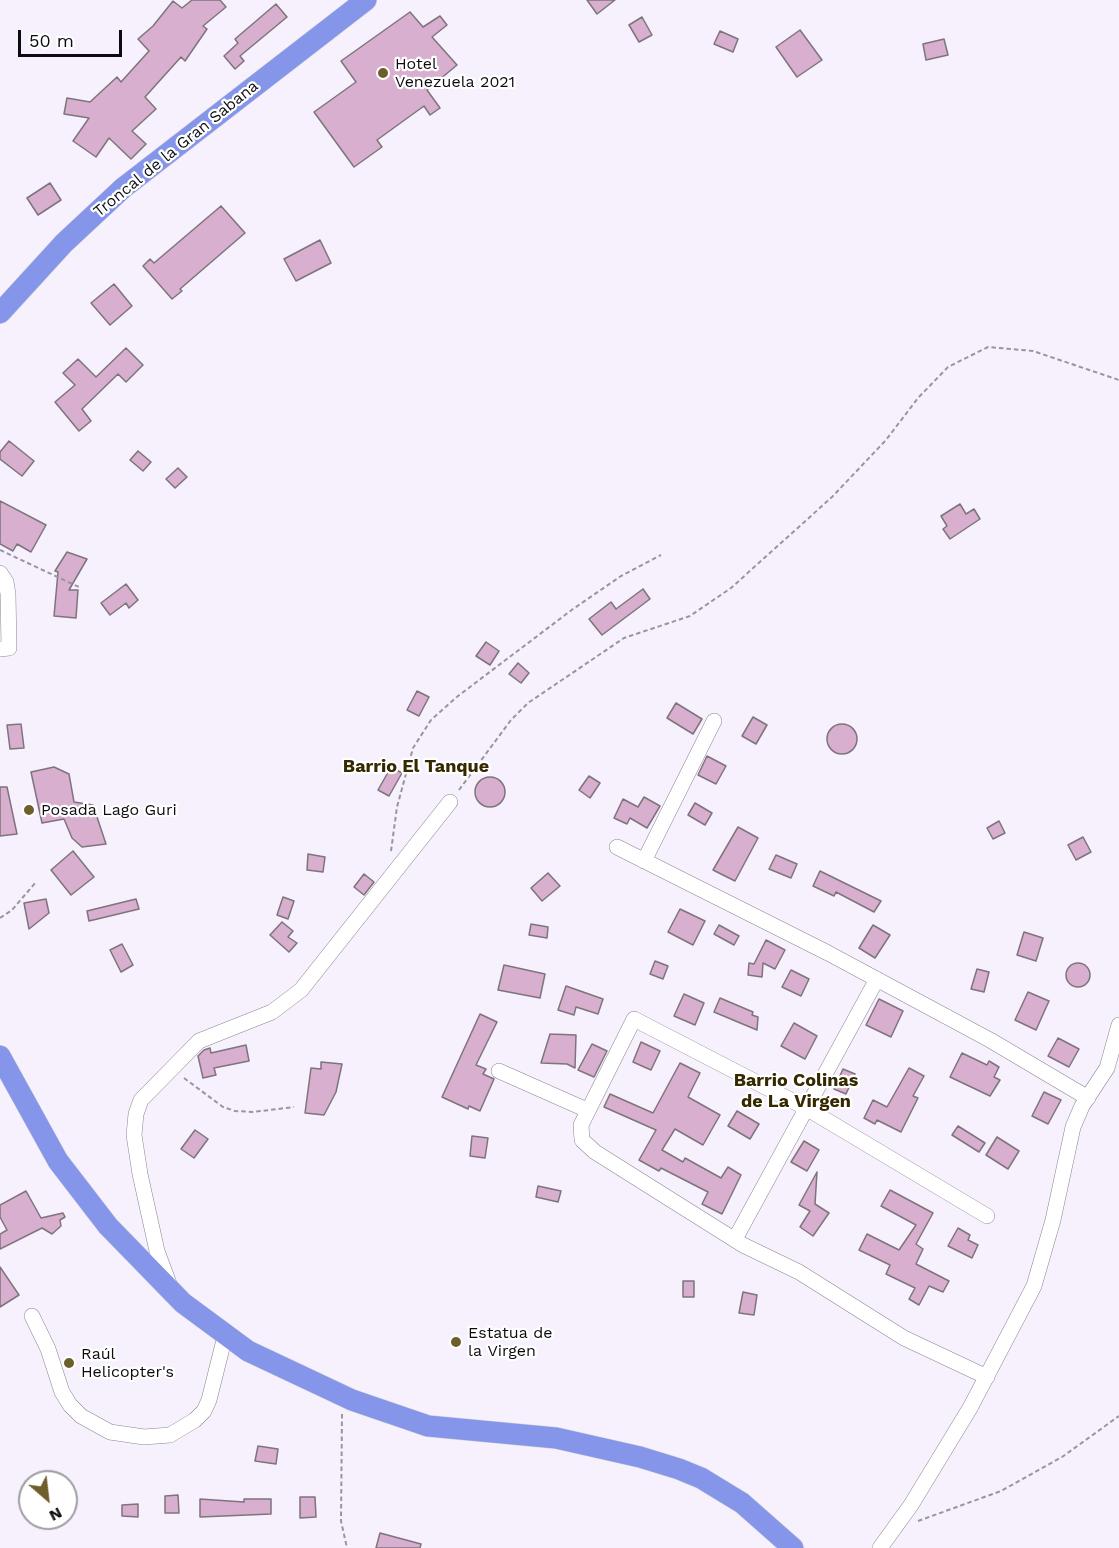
<!DOCTYPE html>
<html>
<head>
<meta charset="utf-8">
<style>
	body { margin:0 }
	#map { position:relative; width:1119px; height:1548px; overflow:hidden; background:#f6f1fd; font-family:"Work Sans",sans-serif }
	canvas { display:block }
	.north { position:absolute; left:18px; top:1470px; width:60px; height:60px; box-sizing:border-box; background:#fff; border:2px solid #9e9d9f; border-radius:50%; rotate:152deg; font-size:16px; font-weight:700; line-height:24px; text-align:center; color:#0d0b0f }
	.north::after { content:''; display:block; margin:auto; width:21px; height:27px; background:#6d5e2b; clip-path:polygon(50% 0,100% 100%,50% 72%,0 100%) }
	.scale { position:absolute; left:18px; top:30px; width:104px; height:27px; box-sizing:border-box; border:3px solid #0d0b0f; border-top:0; padding-left:8px; font-size:18px; line-height:21px; white-space:nowrap; color:#0d0b0f; -webkit-text-stroke:4px #fff; paint-order:stroke }
</style>
</head>
<body>
<div id="map">
<canvas width="1119" height="1548"></canvas>
<div class="north">N</div>
<div class="scale">50 m</div>
</div>
<script>
const c = document.querySelector('canvas').getContext('2d');
c.lineJoin = 'round';
function fill(path, color) { c.fillStyle = color; c.fill(path, 'evenodd'); }
const shape = rows => new Path2D(rows.map(r => 'M' + r).join(''));
function strokePath(path, color, width, dash) { c.strokeStyle = color; c.lineWidth = width; c.lineCap = dash ? 'butt' : 'round'; c.setLineDash(dash || []); c.stroke(path); }
function label(font, color, halo, rows, align = 'center') {
  c.font = font + ' "Work Sans",sans-serif'; c.lineWidth = 4.5; c.setLineDash([]); c.textBaseline = 'middle'; c.strokeStyle = halo; c.fillStyle = color; for (const [text, x, y, turn = 0] of rows) {
    c.save(); c.translate(x, y); c.rotate((+turn || 0) * Math.PI / 180); c.textAlign = isNaN(turn) ? turn : align; if (halo) c.strokeText(text, 0, 0); c.fillText(text, 0, 0); c.restore();
  }
}
const building = shape([
	[192,0,220,0,226,7,203,26,207,29,185,61,181,57,145,97,156,109,132,131,146,144,131,159,109,138,96,157,73,141,89,118,64,114,67,98,90,102,117,77,121,82,149,51,138,39,153,26,173,1,182,8,192,0],
	[587,0,615,0,597,14,587,0],
	[276,4,287,17,240,56,244,61,235,69,224,56,238,43,235,39,276,4],
	[410,12,423,27,440,16,447,25,432,37,457,65,427,90,440,108,430,115,424,106,377,140,382,147,354,167,314,112,356,82,341,61,410,12],
	[642,17,652,35,639,42,629,25,642,17],
	[800,30,822,60,797,77,776,47,800,30],
	[720,31,738,39,733,52,714,44,720,31],
	[944,39,948,55,926,60,923,44,944,39],
	[50,183,61,200,38,215,27,198,50,183],
	[221,206,245,233,180,289,182,291,172,299,143,266,150,259,154,263,221,206],
	[320,240,331,263,296,281,284,259,320,240],
	[114,284,132,306,110,325,91,303,114,284],
	[126,348,143,365,126,382,118,374,82,409,91,421,79,431,55,402,75,385,63,373,78,359,96,377,126,348],
	[9,441,34,461,22,476,0,459,0,452,9,441],
	[138,451,151,462,143,471,130,460,138,451],
	[178,468,187,477,175,488,166,479,178,468],
	[0,501,46,525,31,552,17,544,13,551,0,544,0,501],
	[960,504,966,514,974,509,980,519,950,539,943,529,947,526,941,516,960,504],
	[67,552,87,559,69,590,78,590,76,618,54,616,58,572,55,571,67,552],
	[126,584,138,600,129,608,126,603,110,615,101,603,126,584],
	[643,589,650,599,602,635,589,619,611,602,616,609,643,589],
	[486,642,499,651,490,665,476,656,486,642],
	[518,663,529,673,521,683,509,674,518,663],
	[417,691,429,697,419,716,407,710,417,691],
	[676,703,702,719,693,734,667,718,676,703],
	[753,717,767,725,756,744,742,736,753,717],
	'827 739a15 15 0 1 1 30 0a15 15 0 1 1-30 0Z',
	[21,724,24,748,10,749,7,725,21,724],
	[707,756,726,766,716,784,698,775,707,756],
	[54,767,69,774,74,802,93,805,106,844,82,847,72,838,64,819,42,823,31,772,54,767],
	[391,767,402,773,389,796,378,790,391,767],
	[589,776,600,783,590,798,579,790,589,776],
	'475 792a15 15 0 1 1 30 0a15 15 0 1 1-30 0Z',
	[0,787,7,787,17,834,0,836,0,787],
	[644,797,660,806,647,828,630,818,627,824,614,818,623,799,638,807,644,797],
	[695,803,712,813,705,825,688,815,695,803],
	[999,821,1005,833,993,839,987,828,999,821],
	[738,827,758,838,735,881,713,870,738,827],
	[1083,837,1091,852,1076,860,1068,845,1083,837],
	[73,851,94,877,71,895,51,870,73,851],
	[308,854,325,857,323,872,307,870,308,854],
	[776,855,797,864,791,878,769,869,776,855],
	[820,871,881,901,874,912,836,892,834,896,813,886,820,871],
	[548,873,560,886,542,901,531,888,548,873],
	[364,874,374,882,364,895,354,887,364,874],
	[283,897,294,901,288,919,277,915,283,897],
	[46,899,49,913,29,929,24,903,46,899],
	[136,899,139,909,89,921,87,911,136,899],
	[680,909,705,921,693,945,668,932,680,909],
	[282,922,293,931,288,937,297,943,289,952,270,935,282,922],
	[531,924,548,927,547,938,529,935,531,924],
	[719,925,739,936,734,945,714,934,719,925],
	[873,925,890,935,875,958,859,948,873,925],
	[1024,932,1043,938,1036,961,1017,955,1024,932],
	[766,940,785,950,775,969,763,963,762,977,748,975,749,963,754,964,766,940],
	[122,944,133,965,121,972,110,950,122,944],
	[655,961,668,966,663,979,650,974,655,961],
	'1066 975a12 12 0 1 1 24 0a12 12 0 1 1-24 0Z',
	[504,965,545,974,540,998,498,990,504,965],
	[977,969,989,972,984,992,971,989,977,969],
	[791,970,809,979,801,996,782,987,791,970],
	[566,986,603,999,598,1014,576,1007,574,1015,558,1010,566,986],
	[1028,992,1049,1001,1036,1030,1015,1020,1028,992],
	[684,994,704,1003,695,1025,674,1016,684,994],
	[720,998,753,1012,752,1015,758,1017,757,1030,714,1012,720,998],
	[879,999,903,1011,891,1037,866,1025,879,999],
	[480,1014,497,1022,476,1065,486,1069,483,1074,494,1079,480,1111,469,1106,468,1109,442,1097,480,1014],
	[794,1023,817,1036,805,1059,781,1046,794,1023],
	[550,1034,576,1035,575,1068,567,1064,541,1063,550,1034],
	[1058,1038,1079,1049,1069,1067,1048,1056,1058,1038],
	[641,1042,660,1051,651,1070,633,1062,641,1042],
	[592,1044,607,1051,594,1077,578,1070,592,1044],
	[246,1045,249,1061,214,1068,216,1075,203,1078,198,1056,204,1050,210,1048,211,1053,246,1045],
	[962,1053,987,1065,989,1061,999,1067,994,1077,1000,1080,990,1096,950,1077,962,1053],
	[321,1062,342,1064,336,1092,324,1115,305,1113,311,1068,321,1069,321,1062],
	[680,1063,700,1073,688,1097,720,1115,703,1145,675,1129,662,1150,683,1162,685,1158,721,1178,728,1167,741,1175,722,1214,702,1204,708,1192,661,1168,659,1171,639,1160,656,1130,604,1107,610,1094,653,1113,680,1063],
	[909,1068,924,1076,913,1096,918,1098,901,1132,877,1120,875,1124,864,1118,873,1100,887,1107,909,1068],
	[843,1069,855,1074,846,1094,834,1089,843,1069],
	[1044,1092,1061,1100,1048,1124,1032,1116,1044,1092],
	[737,1111,759,1124,750,1139,728,1126,737,1111],
	[958,1126,985,1143,979,1152,952,1135,958,1126],
	[195,1130,208,1139,194,1158,181,1149,195,1130],
	[472,1136,488,1138,485,1158,470,1156,472,1136],
	[997,1137,1019,1151,1008,1169,986,1155,997,1137],
	[804,1141,819,1150,807,1171,791,1162,804,1141],
	[817,1172,815,1204,829,1213,813,1236,800,1227,810,1211,799,1205,817,1172],
	[538,1186,561,1191,558,1202,536,1197,538,1186],
	[890,1190,933,1213,916,1244,923,1249,916,1264,949,1281,943,1292,929,1286,919,1305,909,1299,915,1288,886,1274,890,1265,859,1250,867,1234,899,1250,916,1225,881,1206,890,1190],
	[26,1191,41,1218,63,1213,65,1217,60,1220,61,1226,52,1234,42,1228,0,1249,0,1234,7,1230,0,1217,0,1205,26,1191],
	[958,1228,970,1235,968,1240,978,1245,972,1258,948,1246,958,1228],
	[0,1267,19,1295,0,1307,0,1267],
	[683,1281,694,1281,694,1297,683,1297,683,1281],
	[743,1292,757,1295,754,1315,739,1313,743,1292],
	[258,1446,278,1449,276,1464,255,1461,258,1446],
	[178,1495,179,1513,165,1513,165,1496,178,1495],
	[300,1497,315,1497,316,1517,300,1518,300,1497],
	[200,1499,244,1502,244,1499,271,1499,271,1514,200,1517,200,1499],
	[138,1504,138,1517,122,1516,122,1505,138,1504],
	[380,1533,421,1544,420,1548,376,1548,380,1533]
]);
fill(building, '#d8afcf');
strokePath(building, '#7e747b', 1.5);
const minor = shape([
	[0,573,6,582,8,594,9,648,0,649],
	[617,847,828,953,990,1040,1088,1098],
	[644,861,714,721],
	[499,1071,587,1110],
	[735,1239,877,979],
	[170,1286,157,1251,140,1174,134,1135,136,1114,141,1100,199,1041,272,1012,301,990,450,802],
	[32,1316,48,1349,62,1392,70,1405,81,1416,110,1432,144,1437,170,1435,195,1420,204,1411,209,1400,225,1336],
	[987,1377,904,1338,799,1272,743,1245,595,1152,582,1140,581,1125,634,1019,806,1108,987,1216],
	[880,1548,911,1505,970,1408,1034,1286,1053,1220,1073,1127,1082,1106,1107,1068,1119,1025]
]);
const highway = shape([
	[0,313,64,243,123,188,366,0],
	[0,1056,58,1161,108,1226,183,1303,248,1351,352,1400,428,1426,556,1438,640,1457,679,1469,701,1478,742,1503,793,1548]
]);
strokePath(minor, '#8b8691', 16);
strokePath(highway, '#d3d3d4', 22);
strokePath(shape([
	[0,550,81,588],
	[459,790,511,720,528,703,624,638,690,616,731,588,832,497,886,440,918,398,948,367,988,347,1033,351,1119,380],
	[391,851,397,807,413,748,431,720,458,696,573,609,621,576,661,555],
	[0,918,12,910,36,882],
	[184,1078,223,1107,235,1111,253,1112,294,1107],
	[342,1414,341,1521,347,1548],
	[918,1521,1001,1491,1062,1457,1119,1416]
]), '#99959e', 2, [4.5, 3]);
strokePath(minor, '#fff', 15);
strokePath(highway, '#8596ea', 21);
for (const [x, y, r, color] of [
	[383,73,6,"#6d5e2b"],
	[29,810,6,"#6d5e2b"],
	[456,1342,6,"#6d5e2b"],
	[69,1363,6,"#6d5e2b"]
]) { const dot = new Path2D(); dot.arc(x, y, r, 0, 2 * Math.PI); c.fillStyle = color; c.fill(dot); strokePath(dot, '#fff', 2); }
label('16px', '#0d0b0f', '#fff', [
	["Hotel",395,64],
	["Venezuela 2021",395,82],
	["Posada Lago Guri",41,810],
	["Estatua de",468,1333],
	["la Virgen",468,1351],
	["Raúl",81,1354],
	["Helicopter's",81,1372]
], 'left');
label('16px', '#0d0b0f', '#fff', [
	["Troncal de la Gran Sabana",176,149,-39]
]);
label('bold 18px', '#352900', '#fff', [
	["Barrio El Tanque",416,767],
	["Barrio Colinas",796,1081],
	["de La Virgen",796,1102]
]);
</script>
</body>
</html>
